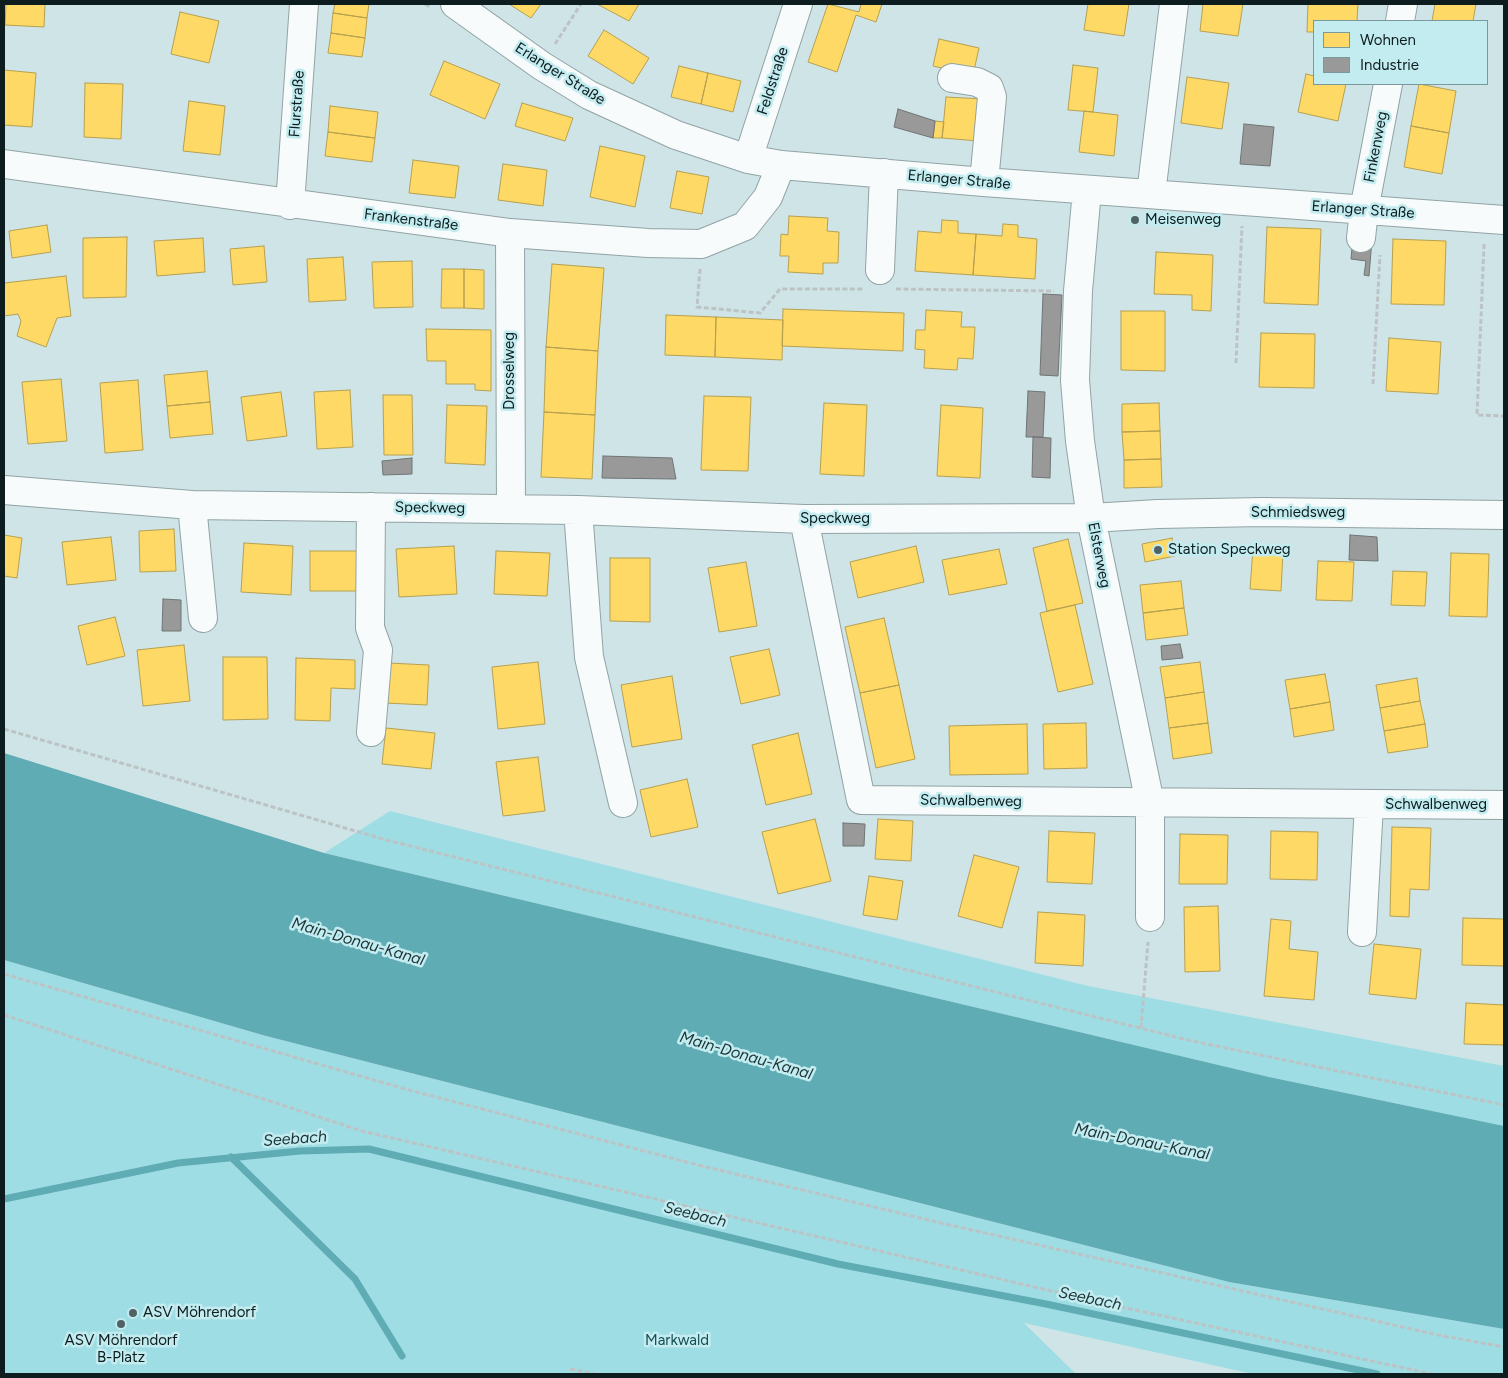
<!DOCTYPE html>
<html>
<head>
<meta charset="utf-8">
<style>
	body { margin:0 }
	#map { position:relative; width:1508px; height:1378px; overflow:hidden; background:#cee4e6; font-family:Figtree,sans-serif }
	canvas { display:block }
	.frame { position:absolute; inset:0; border:5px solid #0d1c1e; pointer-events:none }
	.legend { position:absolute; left:1313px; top:20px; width:175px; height:65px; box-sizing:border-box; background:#c3ecf0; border:1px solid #7a999c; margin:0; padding:6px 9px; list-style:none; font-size:15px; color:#0d1c1e }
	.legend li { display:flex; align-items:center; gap:10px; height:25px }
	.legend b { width:25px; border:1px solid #7a999c }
</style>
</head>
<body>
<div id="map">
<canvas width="1508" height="1378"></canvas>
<div class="frame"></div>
<ul class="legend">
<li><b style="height:14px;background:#ffd966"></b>Wohnen</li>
<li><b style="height:14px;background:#999"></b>Industrie</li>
</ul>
</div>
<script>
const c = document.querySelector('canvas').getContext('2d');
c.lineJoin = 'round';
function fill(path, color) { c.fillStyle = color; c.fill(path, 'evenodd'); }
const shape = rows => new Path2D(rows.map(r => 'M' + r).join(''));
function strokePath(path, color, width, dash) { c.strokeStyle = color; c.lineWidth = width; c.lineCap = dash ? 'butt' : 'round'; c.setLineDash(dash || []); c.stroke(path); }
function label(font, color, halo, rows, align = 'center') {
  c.font = font + ' Figtree,sans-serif'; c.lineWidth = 5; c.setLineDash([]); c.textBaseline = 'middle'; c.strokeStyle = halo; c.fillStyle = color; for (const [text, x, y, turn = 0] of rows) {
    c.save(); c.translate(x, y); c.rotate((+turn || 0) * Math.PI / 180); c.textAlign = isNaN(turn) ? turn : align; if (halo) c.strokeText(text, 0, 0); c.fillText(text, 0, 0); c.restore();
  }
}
fill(shape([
	[390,811,1088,986,1504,1066,1504,1126,1269,1077,324,853],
	[4,960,266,1036,1229,1282,1504,1329,1504,1374,1253,1374,1024,1323,1076,1374,4,1374]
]), '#9fdde4');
fill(shape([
	[4,753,324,853,1269,1077,1504,1126,1504,1329,1229,1282,266,1036,4,960]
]), '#5facb4');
const homes = shape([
	[6,4,45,4,44,27,5,25,6,4],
	[335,4,369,4,367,18,333,13,335,4],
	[509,4,541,4,531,18,509,4],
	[597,4,639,4,629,21,597,4],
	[828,4,859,12,861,4,882,4,876,22,856,15,837,72,808,62,828,4],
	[1088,4,1129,4,1124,36,1084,30,1088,4],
	[1203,4,1243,4,1238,36,1200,31,1203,4],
	[1308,4,1358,4,1357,21,1314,21,1314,32,1307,32,1308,4],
	[1435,4,1476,4,1473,21,1432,21,1435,4],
	[180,12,219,21,209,63,171,54,180,12],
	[333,13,367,18,365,38,331,33,333,13],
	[604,30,649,58,633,84,588,56,604,30],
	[331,33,365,38,362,57,328,53,331,33],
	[939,39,979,48,973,75,933,66,939,39],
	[444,61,500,84,485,119,430,95,444,61],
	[1073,65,1098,68,1093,112,1068,110,1073,65],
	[679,66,708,73,701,104,671,97,679,66],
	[4,70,36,73,32,127,4,125,4,70],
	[708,73,741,81,733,112,701,104,708,73],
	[1306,74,1314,76,1314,84,1346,84,1338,121,1298,112,1306,74],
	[1187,77,1229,83,1222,129,1181,123,1187,77],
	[85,83,123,84,121,139,84,137,85,83],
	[1419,84,1456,91,1449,133,1411,126,1419,84],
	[946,97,982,99,979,141,942,138,946,97],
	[189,101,225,106,220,155,183,151,189,101],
	[522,103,573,118,565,141,515,126,522,103],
	[330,106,378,112,375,138,328,132,330,106],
	[1084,111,1118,115,1114,156,1079,152,1084,111],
	[935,121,944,122,942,138,933,138,935,121],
	[1411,126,1449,133,1442,174,1404,167,1411,126],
	[328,132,375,138,372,162,325,156,328,132],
	[600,146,645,156,635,207,590,197,600,146],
	[413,160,459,166,455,198,409,193,413,160],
	[503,164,547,170,543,206,498,200,503,164],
	[677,171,709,177,702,214,670,208,677,171],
	[789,216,828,218,827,231,839,232,838,263,823,263,823,274,788,272,789,256,780,256,781,234,788,235,789,216],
	[942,220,958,221,958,233,976,234,973,275,915,271,918,231,941,233,942,220],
	[1003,224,1018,225,1018,237,1037,239,1035,279,973,275,976,234,1002,236,1003,224],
	[47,225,51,252,12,258,9,231,47,225],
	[1267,227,1321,229,1318,305,1264,303,1267,227],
	[127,237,126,297,83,298,83,238,127,237],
	[203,238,205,272,157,276,154,241,203,238],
	[1393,239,1446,241,1444,305,1391,304,1393,239],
	[264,246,267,282,233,285,230,249,264,246],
	[1156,252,1213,255,1211,311,1192,310,1192,295,1154,294,1156,252],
	[343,257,346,300,309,302,307,259,343,257],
	[412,261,413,307,374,308,372,262,412,261],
	[552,264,604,268,598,351,546,347,552,264],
	[442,269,464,269,464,308,441,308,442,269],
	[464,269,484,270,484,309,464,308,464,269],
	[66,276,71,316,57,318,46,347,17,336,21,321,18,314,4,316,4,283,66,276],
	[783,309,904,313,903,351,782,346,783,309],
	[926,310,962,312,961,327,975,327,973,359,958,358,957,370,924,368,925,350,915,349,916,330,925,330,926,310],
	[1121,311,1165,311,1165,371,1121,370,1121,311],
	[666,315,716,317,715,357,665,355,666,315],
	[716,317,783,320,782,360,715,357,716,317],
	[426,329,491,330,491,391,475,390,475,384,446,384,446,361,427,361,426,329],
	[1261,333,1315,334,1314,388,1259,387,1261,333],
	[1389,338,1441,342,1438,394,1386,391,1389,338],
	[546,347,598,351,595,415,544,412,546,347],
	[207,371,210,402,167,406,164,375,207,371],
	[61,379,67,441,28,444,22,382,61,379],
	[138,380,143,450,105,453,100,383,138,380],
	[350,390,353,447,317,449,314,392,350,390],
	[281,392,287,436,247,441,241,397,281,392],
	[383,395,412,395,413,455,384,455,383,395],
	[704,396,751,397,748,471,701,470,704,396],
	[210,402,213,434,170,438,167,406,210,402],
	[824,403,867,405,864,476,820,474,824,403],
	[1159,403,1160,431,1122,432,1122,404,1159,403],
	[447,405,487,406,485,465,445,463,447,405],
	[941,405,983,408,980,478,937,476,941,405],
	[544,412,595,415,592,479,541,477,544,412],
	[1160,431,1161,459,1124,460,1122,432,1160,431],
	[1161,459,1162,487,1124,488,1124,460,1161,459],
	[174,529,176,571,140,572,139,531,174,529],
	[4,535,22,538,17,578,4,576,4,535],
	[111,537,116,580,67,585,62,542,111,537],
	[1172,538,1175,556,1145,562,1142,544,1172,538],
	[1068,539,1083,603,1047,611,1033,548,1068,539],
	[244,543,293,546,291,595,241,592,244,543],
	[454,546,457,594,399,597,396,549,454,546],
	[916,546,924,582,858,598,850,562,916,546],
	[999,549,1007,584,949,595,942,560,999,549],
	[1253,549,1283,551,1281,591,1250,589,1253,549],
	[310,551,358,551,358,591,310,591,310,551],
	[496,551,550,553,547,596,494,594,496,551],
	[1451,553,1489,554,1487,617,1449,616,1451,553],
	[610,558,650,558,650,622,610,621,610,558],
	[1318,561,1354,562,1352,601,1316,600,1318,561],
	[746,562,757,626,719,632,708,568,746,562],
	[1393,571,1427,572,1425,606,1391,605,1393,571],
	[1181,581,1184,608,1143,613,1140,585,1181,581],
	[1075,605,1093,684,1058,692,1040,613,1075,605],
	[1184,608,1188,635,1146,640,1143,613,1184,608],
	[115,617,125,656,87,665,78,626,115,617],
	[884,618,899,685,860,693,845,627,884,618],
	[184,645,190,701,143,706,137,650,184,645],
	[769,649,780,695,741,704,730,657,769,649],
	[223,657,267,657,268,719,223,720,223,657],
	[296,658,355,660,355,689,331,688,330,721,295,720,296,658],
	[538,662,545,724,498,729,492,667,538,662],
	[1200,662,1204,692,1165,698,1160,667,1200,662],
	[388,663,429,665,427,705,385,703,388,663],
	[1325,674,1330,702,1290,709,1285,680,1325,674],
	[672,676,682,739,632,747,621,685,672,676],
	[1417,678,1420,701,1380,708,1376,685,1417,678],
	[899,685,915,759,876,768,860,693,899,685],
	[1204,692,1208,723,1169,728,1165,698,1204,692],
	[1420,701,1425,724,1384,731,1380,708,1420,701],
	[1330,702,1334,730,1294,737,1290,709,1330,702],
	[1086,723,1087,768,1044,769,1043,724,1086,723],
	[1208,723,1212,753,1173,759,1169,728,1208,723],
	[1027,724,1028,774,950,775,949,726,1027,724],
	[1425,724,1428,747,1388,753,1384,731,1425,724],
	[386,728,435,733,431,769,382,764,386,728],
	[798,733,812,794,766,805,752,745,798,733],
	[538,757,545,811,503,816,496,762,538,757],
	[687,779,698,827,651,837,640,790,687,779],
	[815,819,831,881,778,894,762,832,815,819],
	[878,819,913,821,911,861,875,859,878,819],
	[1392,827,1431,828,1429,890,1410,889,1409,917,1390,916,1392,827],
	[1049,831,1095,833,1092,884,1047,882,1049,831],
	[1271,831,1318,832,1317,880,1270,879,1271,831],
	[1180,834,1228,835,1227,884,1179,884,1180,834],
	[974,855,1019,867,1002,928,958,916,974,855],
	[869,876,903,881,897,920,863,915,869,876],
	[1218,906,1220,971,1185,972,1184,907,1218,906],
	[1038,912,1085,915,1083,966,1035,963,1038,912],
	[1463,918,1504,919,1504,966,1462,965,1463,918],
	[1271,919,1291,921,1289,949,1318,952,1314,1000,1264,996,1271,919],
	[1374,944,1421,949,1416,999,1369,994,1374,944],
	[1466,1003,1504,1005,1504,1045,1464,1044,1466,1003]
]);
fill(homes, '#ffd966');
strokePath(homes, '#b6a050', 1);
const industry = shape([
	[898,109,935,121,933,138,894,127,898,109],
	[1244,124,1274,127,1270,166,1240,164,1244,124],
	[1353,237,1372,239,1369,276,1364,275,1366,261,1351,259,1353,237],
	[1043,294,1062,295,1058,376,1040,375,1043,294],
	[1028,391,1045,392,1043,437,1026,437,1028,391],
	[1033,437,1051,438,1050,478,1032,477,1033,437],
	[603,456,672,458,676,479,602,478,603,456],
	[412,458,412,474,383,475,382,461,412,458],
	[1350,535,1377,537,1378,561,1349,560,1350,535],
	[163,599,181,600,181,631,162,631,163,599],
	[1180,644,1183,658,1162,660,1161,646,1180,644],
	[843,823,865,824,864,846,843,846,843,823]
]);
fill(industry, '#999');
strokePath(industry, '#6f7474', 1);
strokePath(shape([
	[231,1157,355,1279,402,1356],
	[4,1199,178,1163,300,1151,369,1149,838,1264,1046,1304,1377,1374]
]), '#5facb4', 7);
const minor = shape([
	[455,4,542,66,589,95,676,135,748,159,781,165,984,182,1504,220],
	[1400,21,1403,4],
	[952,78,977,82,989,88,992,97,984,182],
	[748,159,798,4],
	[4,164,510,233,648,243,701,244,745,226,768,197,781,165],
	[1087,190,1078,291,1075,380,1080,441,1091,518,1150,803,1150,917],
	[1151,194,1174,4],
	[290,205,304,4],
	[510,233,511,509],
	[1361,238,1364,210,1388,84],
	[880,270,884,173],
	[4,490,192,505,578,510,804,519,1091,518,1158,514,1262,512,1504,515],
	[192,505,203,618],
	[578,510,589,657,623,803],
	[804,519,861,800,1504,805],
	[371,732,378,650,370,628,371,507],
	[1362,932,1369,804]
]);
strokePath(minor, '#92a3a5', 30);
strokePath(shape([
	[425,4,431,8],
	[555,44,581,4],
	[1484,244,1477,415,1504,416],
	[700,269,697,307,760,313,780,289,864,289],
	[896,289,1054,291],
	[1236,363,1242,226],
	[1373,384,1380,255],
	[4,729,390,841,1192,1041,1504,1105],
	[4,974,409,1090,702,1166,941,1223,1438,1335,1504,1347],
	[4,1015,362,1131,1112,1305,1432,1374],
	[1141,1028,1148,942],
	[570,1369,595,1374]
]), '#bcc3c5', 3, [5, 2.5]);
strokePath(minor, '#f8fbfb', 28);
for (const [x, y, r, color] of [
	[1135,220,5,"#516264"],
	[1158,550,5,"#516264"],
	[133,1313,5,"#516264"],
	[121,1324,5,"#516264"]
]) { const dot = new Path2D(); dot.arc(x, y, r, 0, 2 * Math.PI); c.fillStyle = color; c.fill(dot); strokePath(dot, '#c3ecf0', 2); }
label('15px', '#0d1c1e', '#c3ecf0', [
	["Erlanger Straße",560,74,32],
	["Feldstraße",773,81,-72],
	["Flurstraße",297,104,-86],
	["Finkenweg",1376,147,-79],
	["Erlanger Straße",959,180,5],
	["Erlanger Straße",1363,210,4],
	["Frankenstraße",411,220,7],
	["Drosselweg",510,371,-90],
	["Speckweg",430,508,1],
	["Schmiedsweg",1298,513],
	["Speckweg",835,519],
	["Elsterweg",1099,555,79],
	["Schwalbenweg",971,801,1],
	["Schwalbenweg",1436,805]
]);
label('15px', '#0d1c1e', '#c3ecf0', [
	["Meisenweg",1145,220],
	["Station Speckweg",1168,550],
	["ASV Möhrendorf",143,1313],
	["ASV Möhrendorf",121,1341,"center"],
	["B-Platz",121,1358,"center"]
], 'left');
label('15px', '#154e54', '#c3ecf0', [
	["Markwald",677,1341]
]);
label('italic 16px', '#1c3336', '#c3ecf0', [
	["Main-Donau-Kanal",358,942,16],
	["Main-Donau-Kanal",746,1056,16],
	["Seebach",295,1139,-4],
	["Main-Donau-Kanal",1142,1142,11],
	["Seebach",695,1215,14],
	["Seebach",1090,1299,12]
]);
</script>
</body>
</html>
